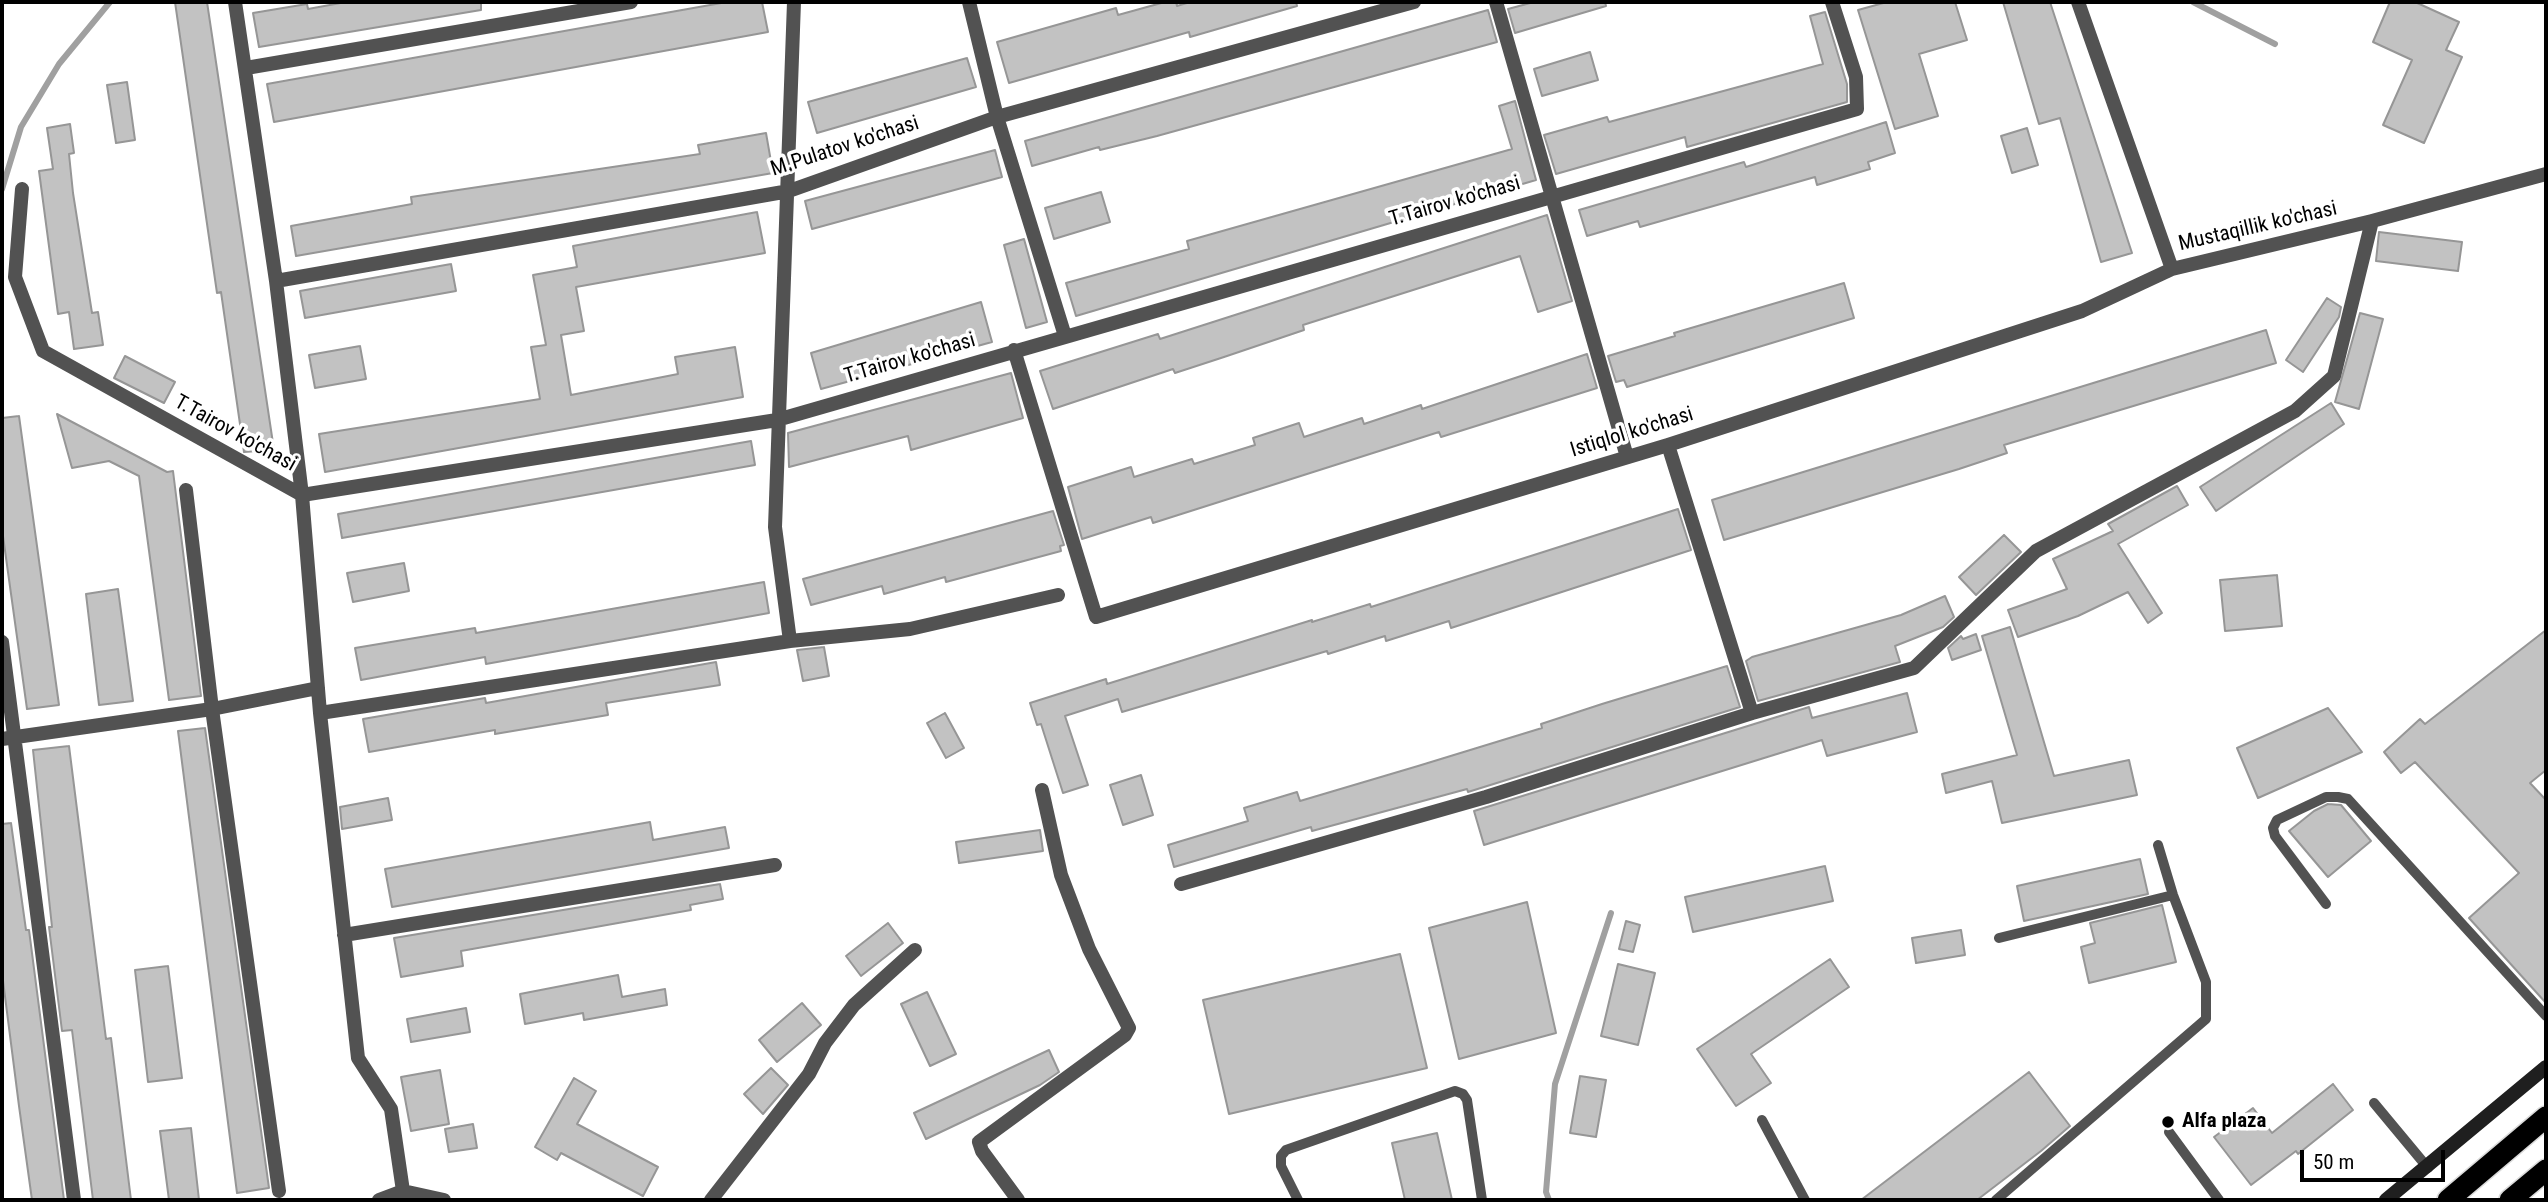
<!DOCTYPE html>
<html>
<head>
<meta charset="utf-8">
<style>
	body { margin:0 }
	#map { position:relative; width:2548px; height:1202px; overflow:hidden; background:#fff; font-family:"Roboto Condensed",sans-serif }
	canvas { display:block }
	.frame { position:absolute; inset:0; border:4px solid #000; pointer-events:none }
	.scale { position:absolute; left:2300px; top:1150px; width:145px; height:32px; box-sizing:border-box; border:4px solid #000; border-top:0; padding-left:9px; font-size:21px; line-height:24px; white-space:nowrap; color:#000; -webkit-text-stroke:5px #fff; paint-order:stroke }
</style>
</head>
<body>
<div id="map">
<canvas width="2548" height="1202"></canvas>
<div class="frame"></div>
<div class="scale">50 m</div>
</div>
<script>
const c = document.querySelector('canvas').getContext('2d');
c.lineJoin = 'round';
const shape = rows => new Path2D(rows.map(r => 'M' + r).join(''));
function strokePath(path, color, width, dash) { c.strokeStyle = color; c.lineWidth = width; c.lineCap = dash ? 'butt' : 'round'; c.setLineDash(dash || []); c.stroke(path); }
function fill(path, color) { c.fillStyle = color; c.fill(path, 'evenodd'); }
function label(font, color, halo, rows, align = 'center') {
  c.font = font + ' "Roboto Condensed",sans-serif'; c.lineWidth = 7; c.setLineDash([]); c.textBaseline = 'middle'; c.strokeStyle = halo; c.fillStyle = color; for (const [text, x, y, turn = 0] of rows) {
    c.save(); c.translate(x, y); c.rotate((+turn || 0) * Math.PI / 180); c.textAlign = isNaN(turn) ? turn : align; if (halo) c.strokeText(text, 0, 0); c.fillText(text, 0, 0); c.restore();
  }
}
strokePath(shape([
	[2193,2,2275,44],
	[2,189,21,127,59,64,110,2],
	[1549,1200,1546,1192,1555,1084,1611,913]
]), '#a0a0a0', 6);
const building = shape([
	[175,2,207,2,274,450,244,452,221,292,217,293,175,2],
	[346,2,481,2,481,10,259,47,253,13,307,4,308,9,346,2],
	[727,2,762,2,768,32,274,122,267,84,727,2],
	[1165,2,1176,2,1177,6,1190,2,1296,2,1297,6,1190,37,1189,32,1009,83,997,42,1116,8,1118,15,1165,2],
	[1534,2,1605,2,1606,6,1515,33,1508,9,1534,2],
	[1887,2,1955,2,1967,40,1919,54,1938,116,1895,129,1858,10,1887,2],
	[2003,2,2050,2,2132,253,2101,262,2060,118,2039,124,2003,2],
	[2390,2,2415,2,2459,22,2446,50,2462,57,2424,143,2383,125,2412,60,2373,42,2390,2],
	[1488,10,1497,42,1157,136,1100,150,1099,147,1032,166,1025,141,1488,10],
	[1825,12,1847,84,1847,102,1687,147,1685,137,1556,174,1544,135,1607,117,1609,122,1823,64,1810,16,1825,12],
	[1590,52,1598,80,1542,96,1534,69,1590,52],
	[967,58,976,87,817,133,808,102,967,58],
	[127,82,135,140,116,143,107,85,127,82],
	[1515,101,1536,180,1076,316,1066,283,1189,249,1187,241,1512,149,1499,106,1515,101],
	[1886,122,1895,153,1868,162,1870,169,1817,185,1815,177,1640,227,1638,221,1587,236,1579,210,1744,162,1746,167,1886,122],
	[70,124,74,153,69,154,73,193,92,313,98,312,103,345,74,349,69,312,58,314,39,171,53,169,47,128,70,124],
	[2027,128,2038,165,2012,173,2001,136,2027,128],
	[766,133,773,173,296,256,291,226,412,204,411,197,700,154,698,145,766,133],
	[995,150,1002,177,812,229,805,201,995,150],
	[1101,192,1110,222,1054,239,1045,208,1101,192],
	[757,212,765,253,576,287,584,331,561,335,571,395,678,374,675,357,735,347,743,397,325,472,319,434,540,399,531,347,546,345,533,275,577,267,573,246,757,212],
	[1547,215,1572,301,1538,312,1520,256,1303,325,1304,330,1224,357,1175,373,1173,369,1053,409,1040,371,1158,334,1160,339,1547,215],
	[2379,232,2462,242,2458,271,2376,261,2379,232],
	[1024,239,1047,322,1026,328,1004,245,1024,239],
	[451,264,456,291,305,318,300,291,451,264],
	[1844,283,1854,318,1627,387,1624,380,1616,382,1608,356,1675,336,1674,333,1844,283],
	[2327,298,2341,307,2339,317,2303,372,2286,360,2327,298],
	[981,302,992,342,821,389,811,353,981,302],
	[2360,313,2383,319,2359,409,2335,402,2360,313],
	[2266,330,2276,363,2004,445,2007,453,1959,469,1724,540,1712,500,2266,330],
	[360,346,366,379,315,388,309,355,360,346],
	[1587,354,1597,388,1441,437,1439,432,1153,523,1151,517,1082,539,1068,487,1131,467,1134,477,1192,459,1194,464,1255,445,1253,438,1299,423,1304,437,1362,418,1364,424,1421,405,1422,409,1587,354],
	[125,356,175,382,164,403,114,378,125,356],
	[1011,373,1023,418,911,450,908,436,789,467,788,433,1011,373],
	[2331,403,2344,424,2216,511,2200,487,2331,403],
	[57,414,167,472,173,471,201,696,169,700,139,476,109,461,72,468,57,414],
	[19,416,59,705,27,709,2,529,2,418,19,416],
	[751,441,755,465,342,538,338,514,751,441],
	[2177,486,2188,505,2118,544,2162,613,2148,623,2128,592,2078,616,2018,637,2008,610,2067,589,2053,559,2113,531,2108,524,2177,486],
	[1678,509,1691,550,1451,628,1449,621,1386,641,1385,636,1328,654,1327,651,1122,712,1118,699,1065,716,1088,785,1063,793,1041,724,1037,725,1030,703,1106,679,1107,684,1312,620,1312,622,1370,604,1371,607,1678,509],
	[1053,511,1064,545,1060,546,1061,551,946,582,945,577,884,594,882,586,811,605,803,579,1053,511],
	[2004,535,2021,552,1976,595,1959,577,2004,535],
	[404,563,409,591,353,602,347,573,404,563],
	[2277,575,2282,626,2225,631,2220,580,2277,575],
	[764,582,769,613,486,664,485,657,361,680,355,648,475,628,476,633,764,582],
	[118,589,133,701,99,705,86,594,118,589],
	[1945,596,1954,617,1943,627,1895,646,1900,662,1758,701,1746,661,1752,657,1901,615,1945,596],
	[2010,627,2054,776,2129,760,2137,795,2002,823,1992,781,1946,793,1942,774,2017,755,1982,636,2010,627],
	[2546,630,2546,770,2530,783,2546,800,2546,1003,2469,918,2519,873,2415,762,2401,773,2384,752,2420,719,2425,724,2546,630],
	[1976,634,1981,650,1952,660,1948,648,1961,636,1963,639,1976,634],
	[824,647,829,676,803,681,797,650,824,647],
	[716,662,720,685,606,703,608,715,495,734,495,730,369,752,363,719,485,698,486,703,716,662],
	[1727,666,1740,707,1468,792,1467,789,1312,831,1311,827,1174,867,1168,845,1248,821,1244,808,1297,792,1300,801,1418,766,1542,728,1541,724,1602,704,1727,666],
	[1907,693,1917,732,1827,756,1822,740,1484,845,1474,811,1809,707,1812,718,1907,693],
	[2328,708,2362,752,2258,798,2237,748,2328,708],
	[945,713,964,748,946,758,927,723,945,713],
	[205,728,269,1188,237,1193,178,731,205,728],
	[69,746,106,1039,111,1038,131,1200,93,1200,72,1030,62,1031,49,927,52,927,33,750,69,746],
	[1141,775,1153,815,1123,825,1110,785,1141,775],
	[388,798,392,820,342,829,340,807,388,798],
	[2328,804,2341,805,2371,841,2328,877,2289,831,2314,811,2328,804],
	[650,822,653,840,725,827,729,848,392,907,385,869,650,822],
	[11,823,26,930,29,930,64,1200,32,1200,19,1106,2,973,2,824,11,823],
	[1040,830,1043,851,959,863,956,842,1040,830],
	[2140,859,2148,894,2024,921,2017,886,2140,859],
	[1825,866,1833,901,1693,932,1685,897,1825,866],
	[720,884,723,899,690,905,691,910,461,951,463,966,401,977,394,938,720,884],
	[1527,902,1556,1033,1459,1059,1429,928,1527,902],
	[2162,905,2176,962,2089,983,2081,947,2095,943,2090,923,2162,905],
	[1626,921,1640,925,1633,952,1619,949,1626,921],
	[888,923,903,943,861,976,846,956,888,923],
	[1961,930,1965,955,1916,963,1912,938,1961,930],
	[1400,954,1427,1068,1229,1114,1203,1000,1400,954],
	[1830,959,1849,987,1751,1054,1771,1083,1736,1106,1697,1049,1830,959],
	[1618,964,1655,973,1638,1045,1601,1036,1618,964],
	[168,966,182,1078,148,1082,135,970,168,966],
	[618,975,622,997,665,989,667,1005,584,1020,583,1013,525,1024,520,994,618,975],
	[927,992,956,1054,930,1066,901,1004,927,992],
	[802,1003,821,1025,777,1062,759,1040,802,1003],
	[466,1008,470,1032,411,1042,407,1019,466,1008],
	[1049,1050,1059,1072,1040,1085,926,1139,914,1113,1049,1050],
	[771,1068,788,1085,763,1114,744,1094,771,1068],
	[440,1070,449,1124,411,1131,401,1077,440,1070],
	[2029,1072,2070,1126,2041,1151,1977,1200,1861,1200,2029,1072],
	[1580,1076,1606,1080,1596,1137,1570,1133,1580,1076],
	[574,1078,596,1091,577,1124,658,1167,643,1196,561,1153,557,1160,535,1147,574,1078],
	[2333,1084,2353,1110,2298,1154,2296,1151,2251,1185,2214,1137,2253,1108,2272,1133,2333,1084],
	[473,1124,477,1148,449,1152,445,1129,473,1124],
	[191,1128,199,1200,169,1200,160,1131,191,1128],
	[1437,1133,1452,1200,1405,1200,1392,1143,1437,1133]
]);
fill(building, '#c2c2c2');
strokePath(building, '#969696', 2);
const highway = shape([
	[2448,1200,2546,1117],
	[2510,1200,2546,1170]
]);
strokePath(highway, '#dbdbdb', 24);
strokePath(shape([
	[2326,904,2275,836,2273,828,2277,820,2326,797,2338,797,2348,799,2546,1016],
	[1999,938,2173,895],
	[2374,1103,2428,1168],
	[1762,1120,1805,1200],
	[2169,1132,2219,1200],
	[1298,1200,1281,1166,1281,1156,1286,1150,1455,1091,1463,1094,1467,1100,1482,1200],
	[1996,1200,2206,1019,2206,982,2173,895,2158,845]
]), '#525252', 10);
strokePath(shape([
	[235,2,276,281,302,495,320,713,358,1058,391,1109,403,1191],
	[969,2,997,117,1065,336],
	[1496,2,1627,457],
	[2078,2,2172,269],
	[246,68,631,2],
	[22,189,15,277,43,351,302,495,777,420,1857,109,1856,77,1832,2],
	[276,281,789,191,997,117,1414,2],
	[1014,350,1096,617,1668,445,2082,311,2172,269,2372,221,2546,174],
	[1668,445,1752,713],
	[186,490,212,709,279,1191],
	[790,641,910,629,1058,595],
	[2,642,74,1200],
	[320,713,790,641,775,527,794,2],
	[2,739,212,709,318,688],
	[1181,884,1486,797,1752,713,1914,668,2036,551,2295,411,2334,376,2372,221],
	[344,935,775,865],
	[379,1200,403,1191,444,1200],
	[711,1200,809,1074,825,1043,854,1005,915,950],
	[1018,1200,982,1151,979,1142,1125,1035,1129,1028,1089,949,1061,875,1042,790]
]), '#525252', 14);
strokePath(shape([
	[2386,1200,2546,1067]
]), '#1f1f1f', 14);
strokePath(highway, '#000', 21);
for (const [x, y, r, color] of [
	[2168,1122,7,"#000"]
]) { const dot = new Path2D(); dot.arc(x, y, r, 0, 2 * Math.PI); c.fillStyle = color; c.fill(dot); strokePath(dot, '#fff', 2.5); }
label('21px', '#000', '#fff', [
	["M.Pulatov ko'chasi",845,147,-18],
	["T.Tairov ko'chasi",1455,202,-16],
	["Mustaqillik ko'chasi",2258,227,-13],
	["T.Tairov ko'chasi",910,359,-16],
	["Istiqlol ko'chasi",1632,433,-17],
	["T.Tairov ko'chasi",235,434,29]
]);
label('bold 21px', '#000', '#fff', [
	["Alfa plaza",2182,1122]
], 'left');
</script>
</body>
</html>
